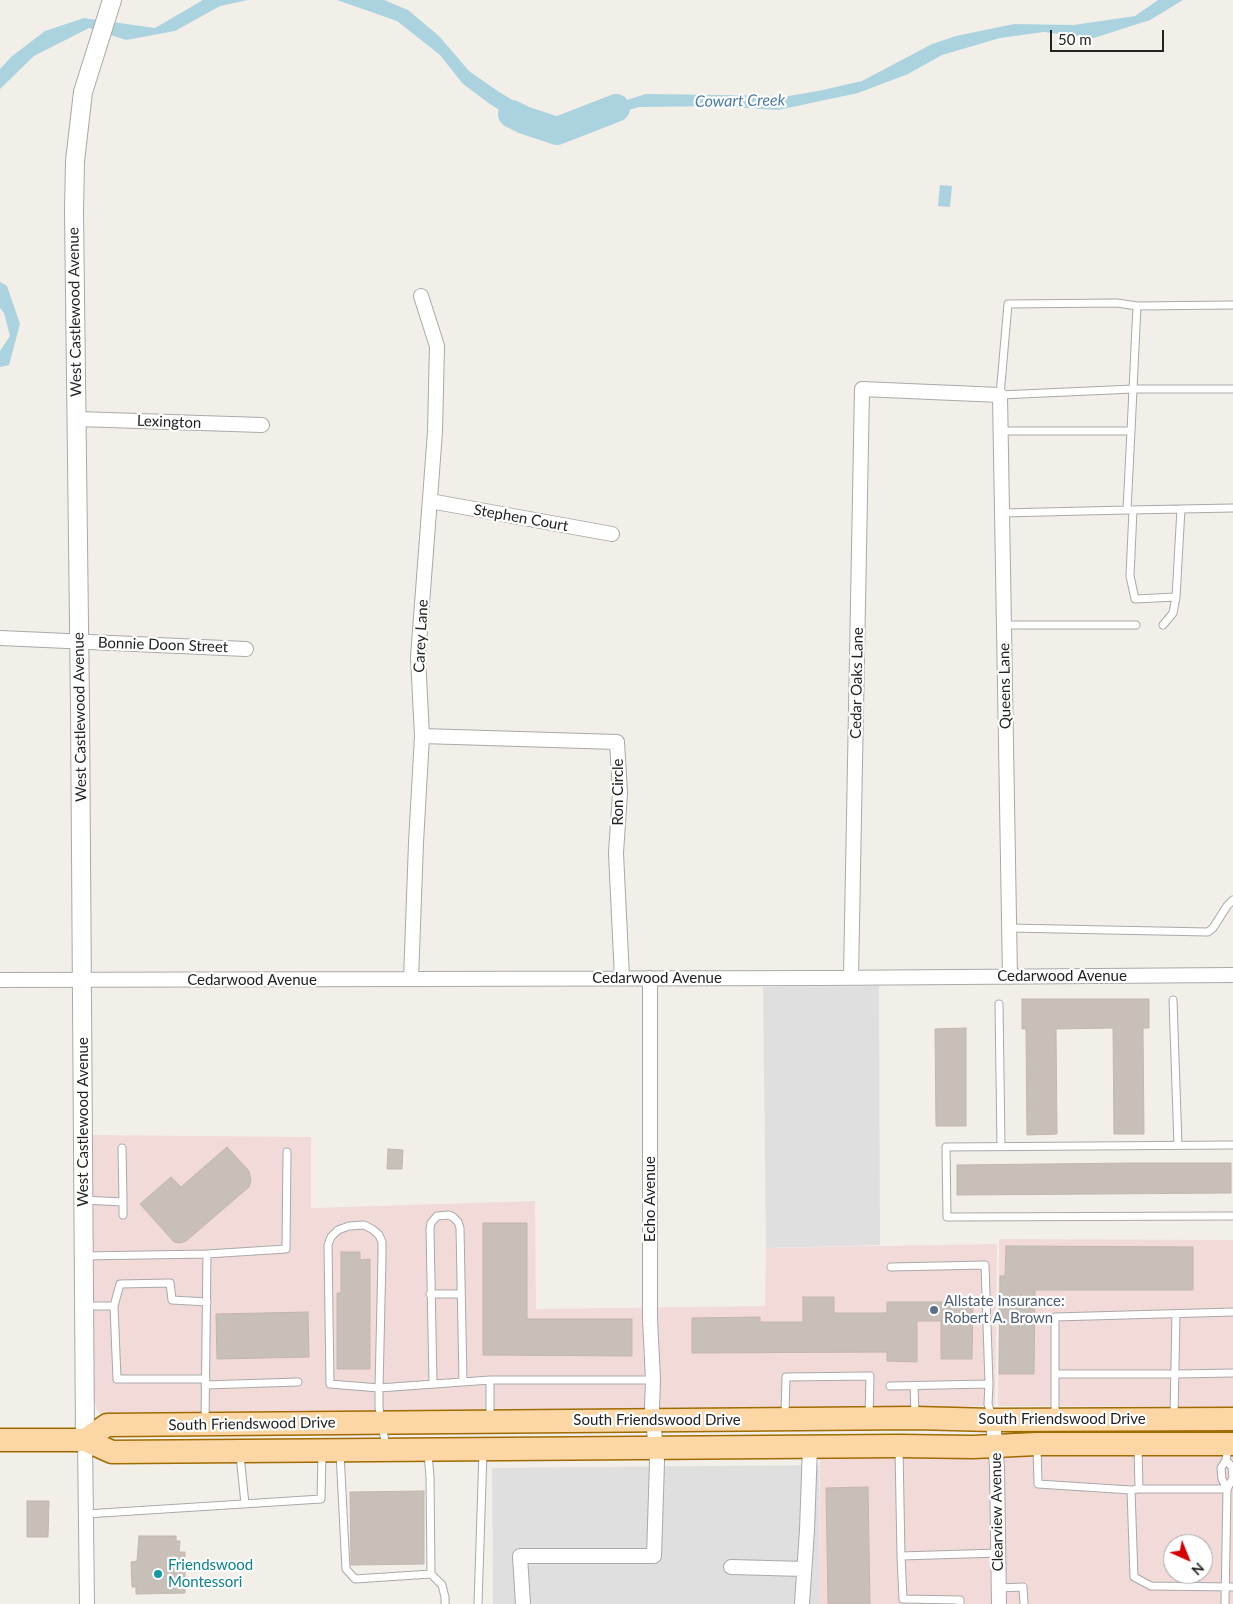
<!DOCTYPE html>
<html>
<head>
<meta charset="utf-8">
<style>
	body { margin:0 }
	#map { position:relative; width:1233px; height:1604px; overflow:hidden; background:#f2efe9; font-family:Lato,sans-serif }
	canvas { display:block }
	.north { position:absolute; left:1163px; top:1534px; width:50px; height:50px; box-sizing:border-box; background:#fff; border:1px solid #a7a7a7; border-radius:50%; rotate:136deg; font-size:14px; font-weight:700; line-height:20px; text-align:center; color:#222 }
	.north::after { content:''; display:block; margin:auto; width:18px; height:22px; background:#d40000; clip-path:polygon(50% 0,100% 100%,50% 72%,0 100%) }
	.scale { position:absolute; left:1050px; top:30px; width:114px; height:22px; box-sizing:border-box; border:2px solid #222; border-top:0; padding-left:6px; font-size:15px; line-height:18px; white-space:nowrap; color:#222; -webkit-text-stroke:4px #fff; paint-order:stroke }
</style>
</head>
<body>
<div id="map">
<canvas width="1233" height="1604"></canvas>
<div class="north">N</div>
<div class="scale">50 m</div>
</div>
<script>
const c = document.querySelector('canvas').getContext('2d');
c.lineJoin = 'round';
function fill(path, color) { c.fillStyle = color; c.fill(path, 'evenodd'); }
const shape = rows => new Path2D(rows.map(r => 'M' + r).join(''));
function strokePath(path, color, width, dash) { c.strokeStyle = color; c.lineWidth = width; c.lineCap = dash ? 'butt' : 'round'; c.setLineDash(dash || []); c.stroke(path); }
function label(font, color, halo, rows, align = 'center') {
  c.font = font + ' Lato,sans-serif'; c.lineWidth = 4.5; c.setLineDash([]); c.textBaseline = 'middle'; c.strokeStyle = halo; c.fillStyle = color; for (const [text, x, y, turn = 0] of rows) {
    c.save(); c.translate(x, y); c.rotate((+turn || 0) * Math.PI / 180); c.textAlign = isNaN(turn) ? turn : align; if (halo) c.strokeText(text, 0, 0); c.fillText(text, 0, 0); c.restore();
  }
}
fill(shape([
	[879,986,880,1245,766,1248,763,987],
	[819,1465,819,1604,493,1604,492,1468]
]), '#e0dfdf');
fill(shape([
	[92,1135,311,1137,311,1208,535,1201,536,1309,765,1306,766,1248,997,1244,995,1405,885,1411,103,1417,96,1408,94,1400],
	[999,1239,1233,1240,1233,1407,998,1406],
	[1233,1453,1233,1604,819,1604,820,1455],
	[1173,1544,1203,1544,1203,1574,1173,1574]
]), '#f2dad9');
fill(shape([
	[203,0,248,0,220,6,175,31,126,40,89,28,34,56,0,89,0,69,11,57,45,31,84,18,155,28],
	[337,0,384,0,408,10,439,36,469,71,499,92,545,119,589,112,646,94,789,96,818,91,862,81,932,44,956,36,1014,24,1074,25,1135,16,1158,0,1183,0,1150,20,1094,38,1044,32,1000,38,942,55,908,74,858,93,778,110,718,106,639,107,591,121,532,130,490,104,463,84,440,55,397,21],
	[940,185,952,186,950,207,938,206],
	[0,282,7,286,20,324,9,365,0,367,0,351,10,336,4,313,0,308]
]), '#aad3df');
strokePath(shape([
	[512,114,524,120,557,131,616,108]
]), '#aad3df', 28);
const building = shape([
	[1022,999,1149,999,1149,1028,1143,1028,1144,1134,1114,1134,1113,1028,1056,1029,1057,1134,1027,1135,1026,1029,1022,1029,1022,999],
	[966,1028,966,1126,936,1126,935,1029,966,1028],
	[227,1147,249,1171,251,1181,249,1187,186,1241,180,1243,174,1242,140,1204,171,1177,181,1187,227,1147],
	[388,1149,403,1150,402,1169,387,1169,388,1149],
	[1133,1163,1231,1163,1231,1193,957,1195,957,1165,1133,1163],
	[483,1223,527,1223,527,1319,632,1319,632,1356,483,1355,483,1223],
	[1006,1246,1193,1247,1193,1290,1035,1290,1034,1374,999,1374,1000,1276,1005,1276,1006,1246],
	[341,1252,360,1252,360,1260,370,1259,370,1369,337,1369,337,1293,341,1293,341,1252],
	[803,1297,834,1297,834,1313,887,1313,887,1302,973,1302,972,1359,941,1359,941,1321,917,1321,917,1362,887,1361,887,1352,692,1353,692,1318,760,1317,760,1322,803,1322,803,1297],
	[308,1312,309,1357,217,1359,216,1314,308,1312],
	[868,1487,870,1604,828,1604,826,1488,868,1487],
	[424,1491,424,1564,351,1565,350,1492,424,1491],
	[27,1501,49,1501,48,1537,27,1537,27,1501],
	[139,1536,176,1536,176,1541,180,1541,179,1552,185,1552,185,1593,136,1594,136,1587,132,1587,131,1562,137,1561,139,1536]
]);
fill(building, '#c7bfb8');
strokePath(building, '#c4b6ab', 1);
const service = shape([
	[1137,306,1233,305],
	[1001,431,1131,431],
	[1129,510,1233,508],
	[1133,510,1130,576,1135,599,1176,597,1181,509],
	[1002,513,1127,510,1131,431,1133,389,1137,306,1117,303,1008,304,1000,395,1133,389,1233,389],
	[1004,625,1136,625],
	[1163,625,1173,613,1176,597],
	[1009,928,1208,932,1213,928,1227,906,1233,900],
	[1173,1000,1178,1145],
	[999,1004,1001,1146],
	[1233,1145,946,1147,947,1217,1233,1216],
	[83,1200,123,1202,122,1148],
	[123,1202,123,1215],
	[207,1254,286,1249,287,1152],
	[83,1256,207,1254,205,1422],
	[891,1267,985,1265,989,1384,988,1404,992,1417],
	[430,1294,461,1294],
	[84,1306,114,1306,117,1379,206,1379],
	[114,1306,120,1284,170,1283,172,1300,207,1302],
	[1055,1374,1176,1374,1233,1373],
	[433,1383,430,1229,431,1223,437,1216,449,1215,453,1217,458,1222,460,1228,463,1381],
	[205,1385,298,1382],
	[890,1386,989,1384],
	[914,1386,915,1415],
	[785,1415,786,1377,870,1376,869,1416],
	[1055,1416,1055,1317,1233,1312],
	[1174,1416,1176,1314],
	[490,1419,490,1380],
	[386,1447,379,1408,379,1388,382,1257,382,1242,379,1235,372,1229,364,1225,349,1226,338,1230,331,1237,328,1245,330,1384,379,1388,490,1380,653,1380],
	[1037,1447,1038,1484,1131,1490,1139,1489,1138,1448],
	[899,1449,901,1556,999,1553],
	[340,1453,346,1569,355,1579,431,1574,430,1477,428,1453],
	[240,1455,245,1504],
	[1226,1460,1232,1467,1233,1478,1227,1489,1222,1479,1221,1468,1226,1460,1228,1447],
	[1139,1489,1227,1489,1225,1604],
	[1131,1490,1134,1577,1151,1586,1233,1587],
	[86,1514,321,1499,322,1453],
	[901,1556,903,1599,960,1600,960,1604],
	[431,1574,442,1585,445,1597,445,1604],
	[999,1588,1023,1587,1024,1604],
	[478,1604,483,1452]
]);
const minor = shape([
	[77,419,262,425],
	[430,501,612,534],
	[0,638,246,649],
	[422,736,617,742,620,793,616,853,622,978],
	[851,977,862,389,1000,395,1010,977],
	[411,979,416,843,422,736,418,657,435,432,437,346,421,296],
	[0,980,822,978,1233,975],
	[993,1420,997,1467,999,1604],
	[85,1440,87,1604],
	[731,1567,804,1569],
	[523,1604,520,1556,654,1556,657,1462,652,1407,653,1380,650,1319,650,978],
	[802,1604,807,1530,810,1447]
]);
const tertiary = shape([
	[85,1440,80,706,74,212,75,161,83,92,112,0]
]);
const primary = shape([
	[0,1440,85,1440,112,1452,899,1446,973,1447,1037,1444,1233,1444],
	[85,1440,107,1425,915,1418,993,1420,1233,1419]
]);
strokePath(service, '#a9a9a9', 9);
strokePath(minor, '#a9a9a9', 16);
strokePath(tertiary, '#a9a9a9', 20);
strokePath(primary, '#a06b00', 25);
strokePath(service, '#fff', 7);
strokePath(minor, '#fff', 14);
strokePath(tertiary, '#fff', 18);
strokePath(primary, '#fcd6a4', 22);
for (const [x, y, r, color] of [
	[934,1310,5,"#5c6f8a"],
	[158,1574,5,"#0f9aa8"]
]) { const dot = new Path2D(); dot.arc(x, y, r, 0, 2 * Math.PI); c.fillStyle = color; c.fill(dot); strokePath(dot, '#fff', 2); }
label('15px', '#222', '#fff', [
	["West Castlewood Avenue",75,312,-91],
	["Lexington",169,422,2],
	["Stephen Court",521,518,10],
	["Carey Lane",421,636,-87],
	["Bonnie Doon Street",163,645,2],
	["Cedar Oaks Lane",857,683,-89],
	["Queens Lane",1005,686,-91],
	["West Castlewood Avenue",80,717,-91],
	["Ron Circle",618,792,-90],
	["Cedarwood Avenue",1062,976],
	["Cedarwood Avenue",657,978],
	["Cedarwood Avenue",252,980],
	["West Castlewood Avenue",83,1122,-90],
	["Echo Avenue",650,1199,-90],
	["South Friendswood Drive",1062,1419],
	["South Friendswood Drive",657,1420],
	["South Friendswood Drive",252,1424,-1],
	["Clearview Avenue",997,1512,-91]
]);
label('15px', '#4e5e75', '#fff', [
	["Allstate Insurance:",944,1301],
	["Robert A. Brown",944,1318]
], 'left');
label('15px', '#0d838f', '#fff', [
	["Friendswood",168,1565],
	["Montessori",168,1582]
], 'left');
label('italic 16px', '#4a7aab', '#fff', [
	["Cowart Creek",740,101,-1]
]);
</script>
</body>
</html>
